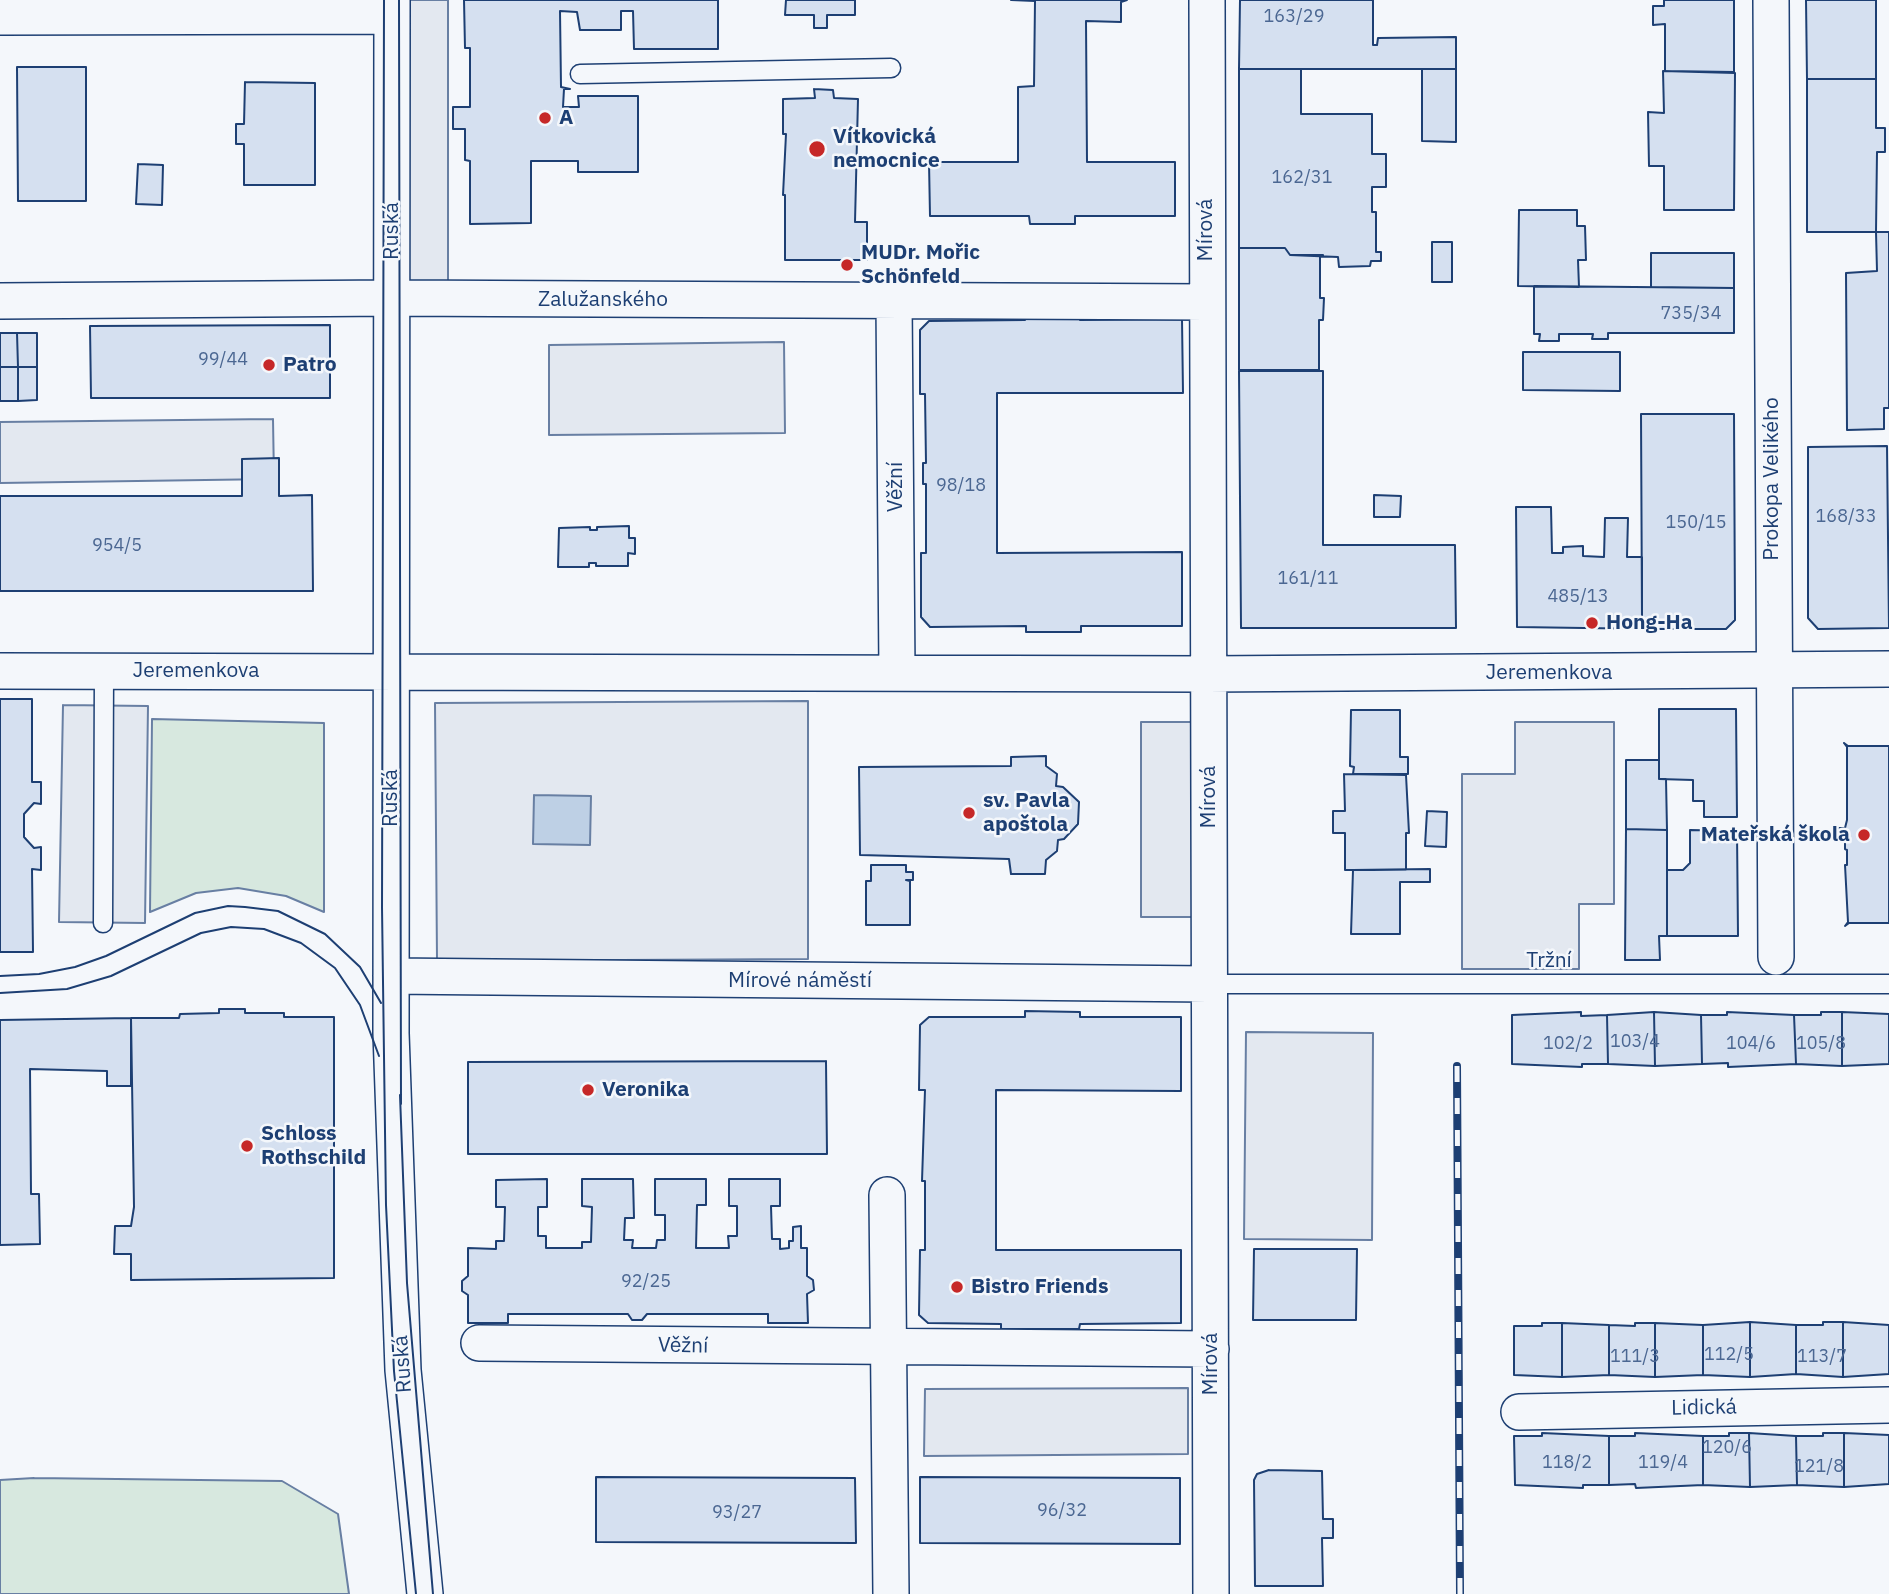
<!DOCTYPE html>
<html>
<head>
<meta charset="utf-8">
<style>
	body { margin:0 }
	canvas { display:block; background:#f4f7fb }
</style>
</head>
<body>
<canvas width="1889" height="1594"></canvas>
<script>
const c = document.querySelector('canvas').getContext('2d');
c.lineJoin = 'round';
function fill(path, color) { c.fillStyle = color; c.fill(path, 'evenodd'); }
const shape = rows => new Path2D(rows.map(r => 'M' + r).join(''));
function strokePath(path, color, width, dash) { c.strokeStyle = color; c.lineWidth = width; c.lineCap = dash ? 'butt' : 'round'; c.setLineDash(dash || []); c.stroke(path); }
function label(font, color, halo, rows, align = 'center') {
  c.font = font + ' "IBM Plex Sans",sans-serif'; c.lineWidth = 5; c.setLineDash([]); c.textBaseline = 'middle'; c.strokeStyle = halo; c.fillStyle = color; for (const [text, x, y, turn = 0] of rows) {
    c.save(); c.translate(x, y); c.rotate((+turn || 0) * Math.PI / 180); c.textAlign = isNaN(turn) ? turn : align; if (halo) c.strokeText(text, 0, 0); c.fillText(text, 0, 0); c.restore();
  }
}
const green = shape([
	[152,719,324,723,324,912,286,896,238,888,196,893,150,912,152,719],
	[34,1478,282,1481,338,1514,349,1594,0,1594,0,1480,34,1478]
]);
fill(green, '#d7e8df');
strokePath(green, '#687fa3', 2);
const parking = shape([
	[407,0,448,0,448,299,406,299,407,0],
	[784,342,785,433,549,435,549,345,784,342],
	[273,419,274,479,0,483,0,422,273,419],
	[808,701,808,959,437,961,435,703,808,701],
	[63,705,148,706,145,923,59,922,63,705],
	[1141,722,1209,722,1209,917,1141,917,1141,722],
	[1515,722,1614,722,1614,904,1579,904,1579,969,1462,969,1462,774,1515,774,1515,722],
	[1246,1032,1373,1033,1372,1240,1244,1239,1246,1032],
	[1188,1388,1188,1454,924,1456,925,1389,1188,1388]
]);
fill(parking, '#e3e8f0');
strokePath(parking, '#687fa3', 2);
const water = shape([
	[534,795,591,796,590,845,533,844,534,795]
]);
fill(water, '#bed0e5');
strokePath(water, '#687fa3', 2);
const building = shape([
	[464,0,718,0,718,49,634,49,633,11,621,11,621,30,580,30,577,12,560,11,561,87,570,89,564,89,563,107,579,107,578,96,638,96,638,172,578,172,578,161,531,161,531,223,470,224,470,161,465,160,465,129,453,129,453,107,470,107,470,48,465,48,464,0],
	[786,0,855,0,855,15,827,15,827,28,814,28,814,15,785,15,786,0],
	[1127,0,1121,2,1121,22,1086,21,1087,162,1175,162,1175,216,1075,216,1075,224,1030,224,1029,216,930,216,929,162,1018,162,1018,87,1034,86,1035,1,1011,0,1127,0],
	[1240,0,1373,0,1373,45,1377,45,1378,38,1456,37,1456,69,1239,69,1240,0],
	[1664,0,1734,0,1734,72,1665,71,1665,24,1653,25,1653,6,1664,6,1664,0],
	[1806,0,1876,0,1876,79,1807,79,1806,0],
	[17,67,86,67,86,201,18,201,17,67],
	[1239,69,1301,69,1301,114,1372,114,1372,154,1386,154,1386,187,1372,187,1372,212,1376,212,1376,252,1381,252,1381,261,1371,261,1370,266,1339,267,1338,257,1290,255,1285,248,1239,248,1239,69],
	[1422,69,1456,69,1456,142,1422,141,1422,69],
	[1663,71,1735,73,1734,210,1664,210,1664,166,1649,166,1648,112,1664,113,1663,71],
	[1807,79,1876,79,1876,128,1885,128,1885,152,1877,152,1876,232,1807,232,1807,79],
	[245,82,315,83,315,185,244,185,244,144,236,144,236,124,244,124,245,82],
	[814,89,833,90,834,98,858,99,855,222,867,222,867,260,785,260,785,195,783,195,786,134,783,134,783,99,815,98,814,89],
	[138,164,163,165,162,205,136,204,138,164],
	[1519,210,1577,210,1577,226,1585,226,1586,260,1578,260,1579,287,1518,286,1519,210],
	[1876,232,1889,232,1889,408,1884,408,1884,429,1847,430,1846,273,1877,271,1876,232],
	[1432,242,1452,242,1452,282,1432,282,1432,242],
	[1239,248,1285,248,1290,255,1323,255,1320,257,1320,298,1324,298,1323,320,1319,320,1319,370,1239,370,1239,248],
	[1651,253,1734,253,1734,288,1651,287,1651,253],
	[1534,286,1734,288,1734,333,1608,333,1608,339,1592,339,1593,334,1559,334,1559,341,1539,341,1540,334,1534,334,1534,286],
	[1025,314,1080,314,1080,320,1182,319,1183,393,997,393,997,553,1182,552,1182,626,1081,626,1081,632,1026,632,1026,626,930,627,921,617,921,553,926,553,926,484,923,484,923,463,926,463,925,394,920,394,920,330,929,321,1025,320,1025,314],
	[330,325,330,398,91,398,90,326,330,325],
	[0,333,17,333,18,367,0,367,0,333],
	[17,333,37,333,37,367,18,367,17,333],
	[1523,352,1620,352,1620,391,1523,390,1523,352],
	[0,367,18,367,18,401,0,401,0,367],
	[18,367,37,367,37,400,18,401,18,367],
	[1239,371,1323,371,1323,545,1455,545,1456,628,1241,628,1239,371],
	[1641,414,1734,414,1735,620,1726,629,1651,629,1642,620,1641,414],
	[1887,446,1889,628,1818,629,1808,618,1808,447,1887,446],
	[279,458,279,496,312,495,313,591,0,591,0,496,242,496,242,459,279,458],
	[1374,495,1401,496,1400,517,1374,517,1374,495],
	[1516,507,1551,507,1552,553,1563,553,1563,547,1583,546,1583,556,1604,557,1605,518,1628,518,1627,557,1642,557,1642,620,1651,629,1517,627,1516,507],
	[629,526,629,538,635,538,635,554,628,553,628,566,596,566,596,563,589,563,589,567,558,567,559,528,590,527,590,530,597,530,597,527,629,526],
	[0,699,32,699,32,782,41,782,41,804,34,803,24,814,24,837,34,848,41,847,41,870,32,869,33,952,0,952,0,699],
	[1659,709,1736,709,1737,817,1704,817,1704,801,1693,801,1693,780,1659,779,1659,709],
	[1351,710,1400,710,1400,757,1408,757,1408,774,1353,774,1354,767,1350,766,1351,710],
	[1844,743,1848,746,1889,746,1889,923,1849,923,1845,926,1848,922,1845,865,1847,865,1847,850,1845,849,1845,841,1839,841,1839,828,1845,828,1847,820,1847,747,1844,743],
	[1046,756,1046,766,1057,774,1056,786,1063,787,1079,802,1078,824,1064,839,1058,840,1057,851,1046,860,1045,874,1011,874,1009,859,860,855,859,767,1011,766,1011,757,1046,756],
	[1626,760,1659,760,1659,779,1666,779,1667,830,1626,829,1626,760],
	[1344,774,1406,775,1409,833,1406,833,1406,870,1345,870,1345,833,1333,833,1333,811,1345,811,1344,774],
	[1427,811,1447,812,1446,847,1425,846,1427,811],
	[1626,829,1667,830,1667,936,1659,936,1660,960,1625,960,1626,829],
	[1690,830,1737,831,1738,936,1667,936,1667,870,1683,870,1690,863,1690,830],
	[871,865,906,865,906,872,913,872,913,880,906,880,910,881,910,925,866,925,866,881,871,881,871,865],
	[1430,869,1430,882,1400,882,1400,934,1351,934,1353,870,1430,869],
	[219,1009,245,1009,245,1013,284,1013,284,1017,334,1017,334,1278,131,1280,131,1254,114,1254,115,1226,131,1226,134,1207,131,1018,179,1018,180,1014,219,1013,219,1009],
	[1025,1011,1080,1012,1080,1017,1181,1017,1181,1091,996,1090,996,1250,1181,1250,1181,1323,1080,1324,1079,1329,1001,1329,1001,1324,928,1323,919,1315,920,1250,925,1250,925,1181,922,1181,925,1090,919,1090,920,1025,929,1017,1025,1017,1025,1011],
	[1581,1012,1581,1016,1607,1015,1608,1064,1582,1064,1582,1067,1512,1064,1512,1015,1581,1012],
	[1654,1012,1701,1015,1702,1064,1655,1066,1654,1012],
	[1654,1012,1655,1066,1608,1064,1607,1015,1654,1012],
	[1727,1012,1794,1015,1796,1064,1728,1067,1728,1063,1702,1064,1701,1015,1727,1015,1727,1012],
	[1821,1012,1842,1012,1842,1066,1796,1064,1794,1015,1821,1015,1821,1012],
	[1842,1012,1889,1014,1889,1064,1842,1066,1842,1012],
	[131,1018,131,1086,107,1086,107,1071,30,1069,31,1194,39,1194,40,1244,0,1245,0,1020,131,1018],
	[826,1061,827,1154,468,1154,468,1062,826,1061],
	[547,1179,547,1207,538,1207,538,1236,546,1236,546,1248,582,1248,582,1242,591,1242,592,1207,582,1206,582,1179,633,1179,634,1218,625,1218,624,1240,633,1240,632,1248,656,1248,657,1240,665,1240,665,1215,655,1215,655,1179,706,1179,706,1205,697,1205,696,1248,729,1248,728,1236,737,1236,737,1206,729,1206,729,1179,780,1179,780,1206,771,1206,772,1239,780,1239,780,1249,789,1248,789,1241,793,1241,793,1227,801,1226,801,1248,807,1248,807,1276,813,1280,814,1290,807,1294,808,1323,768,1323,768,1314,647,1314,642,1320,632,1320,628,1314,508,1314,508,1323,468,1323,468,1295,462,1291,462,1281,468,1276,468,1248,496,1249,496,1241,504,1241,505,1207,496,1207,496,1180,547,1179],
	[1254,1249,1357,1249,1356,1320,1253,1320,1254,1249],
	[1750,1322,1796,1325,1796,1374,1750,1377,1750,1322],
	[1750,1322,1750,1377,1703,1375,1703,1325,1750,1322],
	[1823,1322,1843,1322,1843,1377,1796,1374,1796,1325,1823,1325,1823,1322],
	[1843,1322,1889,1325,1889,1374,1843,1377,1843,1322],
	[1542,1323,1562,1323,1562,1377,1514,1375,1514,1326,1542,1326,1542,1323],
	[1562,1323,1609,1325,1609,1375,1562,1377,1562,1323],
	[1635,1323,1655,1323,1655,1377,1609,1375,1609,1325,1635,1326,1635,1323],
	[1655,1323,1703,1325,1703,1375,1655,1377,1655,1323],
	[1542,1433,1609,1436,1609,1485,1583,1485,1583,1488,1515,1485,1514,1436,1542,1436,1542,1433],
	[1635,1433,1703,1436,1703,1485,1636,1488,1635,1484,1609,1485,1609,1436,1635,1436,1635,1433],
	[1729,1433,1749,1433,1750,1487,1703,1485,1703,1436,1729,1436,1729,1433],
	[1749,1433,1796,1436,1797,1485,1750,1487,1749,1433],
	[1823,1433,1844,1433,1844,1487,1797,1485,1796,1436,1823,1436,1823,1433],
	[1844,1433,1889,1435,1889,1484,1844,1487,1844,1433],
	[1269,1470,1322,1471,1323,1519,1333,1519,1333,1538,1322,1538,1323,1586,1255,1586,1254,1480,1257,1474,1269,1470],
	[596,1477,855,1478,856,1543,596,1542,596,1477],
	[920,1477,1180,1478,1180,1544,920,1543,920,1477]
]);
fill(building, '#d5e0f0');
strokePath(building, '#1d3f73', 2);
const lane = shape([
	[580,74,891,68],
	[103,923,104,671],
	[1208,984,1889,984]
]);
const street = shape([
	[392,0,391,1033,403,1370,425,1594],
	[1207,0,1211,1594],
	[1771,0,1776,957],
	[0,17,392,16],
	[0,301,392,298,1206,302],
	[894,301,897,673],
	[0,671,1208,674,1889,669],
	[391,976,1208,984],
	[887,1195,891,1594],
	[479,1343,1211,1349],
	[1519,1412,1889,1405]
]);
strokePath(lane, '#1d3f73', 21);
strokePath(street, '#1d3f73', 38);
strokePath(lane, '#f4f7fb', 18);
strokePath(street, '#f4f7fb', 35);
strokePath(shape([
	[384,0,382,907,386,1205,394,1371,416,1594],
	[399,0,401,1104],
	[0,976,39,974,75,967,106,956,195,913,228,906,245,907,278,911,325,934,360,967,381,1003],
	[0,993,67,989,111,976,201,933,231,927,264,929,301,943,335,968,360,1005,379,1056],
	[400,1095,407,1283,433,1594]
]), '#1d3f73', 2);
const rail = shape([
	[1457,1066,1460,1594]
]);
strokePath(rail, '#1d3f73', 8);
strokePath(rail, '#f4f7fb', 5, [16]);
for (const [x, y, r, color] of [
	[545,118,7,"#c62828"],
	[817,149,9,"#c62828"],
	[847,265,7,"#c62828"],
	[269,365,7,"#c62828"],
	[1592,623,7,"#c62828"],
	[969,813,7,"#c62828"],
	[1864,835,7,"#c62828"],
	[588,1090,7,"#c62828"],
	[247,1146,7,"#c62828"],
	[957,1287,7,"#c62828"]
]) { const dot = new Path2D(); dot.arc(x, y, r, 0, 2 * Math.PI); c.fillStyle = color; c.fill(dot); strokePath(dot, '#f4f7fb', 2.5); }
label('18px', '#4b6792', null, [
	["163/29",1294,17],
	["162/31",1302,178],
	["735/34",1691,314],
	["99/44",223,360],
	["98/18",961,486],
	["168/33",1846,517],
	["150/15",1696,523],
	["954/5",117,546],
	["161/11",1308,579],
	["485/13",1578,597],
	["103/4",1635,1042],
	["102/2",1568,1044],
	["104/6",1751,1044],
	["105/8",1821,1044],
	["92/25",646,1282],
	["112/5",1729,1355],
	["111/3",1635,1357],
	["113/7",1822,1357],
	["120/6",1727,1448],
	["118/2",1567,1463],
	["119/4",1663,1463],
	["121/8",1819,1467],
	["96/32",1062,1511],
	["93/27",737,1513]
]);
label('bold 21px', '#1d3f73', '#f4f7fb', [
	["A",559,118],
	["Vítkovická",833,137],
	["nemocnice",833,161],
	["MUDr. Mořic",861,253],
	["Schönfeld",861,277],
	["Patro",283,365],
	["Hong-Ha",1606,623],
	["sv. Pavla",983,801],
	["apoštola",983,825],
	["Mateřská škola",1850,835,"right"],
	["Veronika",602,1090],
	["Schloss",261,1134],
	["Rothschild",261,1158],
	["Bistro Friends",971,1287]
], 'left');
label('21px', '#1d3f73', '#f4f7fb', [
	["Mírová",1206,230,-90],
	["Ruská",392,231,-90],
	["Zalužanského",603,300],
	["Prokopa Velikého",1772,479,-90],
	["Věžní",896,487,-90],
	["Jeremenkova",196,671],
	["Jeremenkova",1549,673],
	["Mírová",1209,797,-90],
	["Ruská",391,798,-90],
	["Tržní",1549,961],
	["Mírové náměstí",800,981],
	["Věžní",683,1346,1],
	["Ruská",403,1364,-94],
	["Mírová",1211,1364,-90],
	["Lidická",1704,1408,-1]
]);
</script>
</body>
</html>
